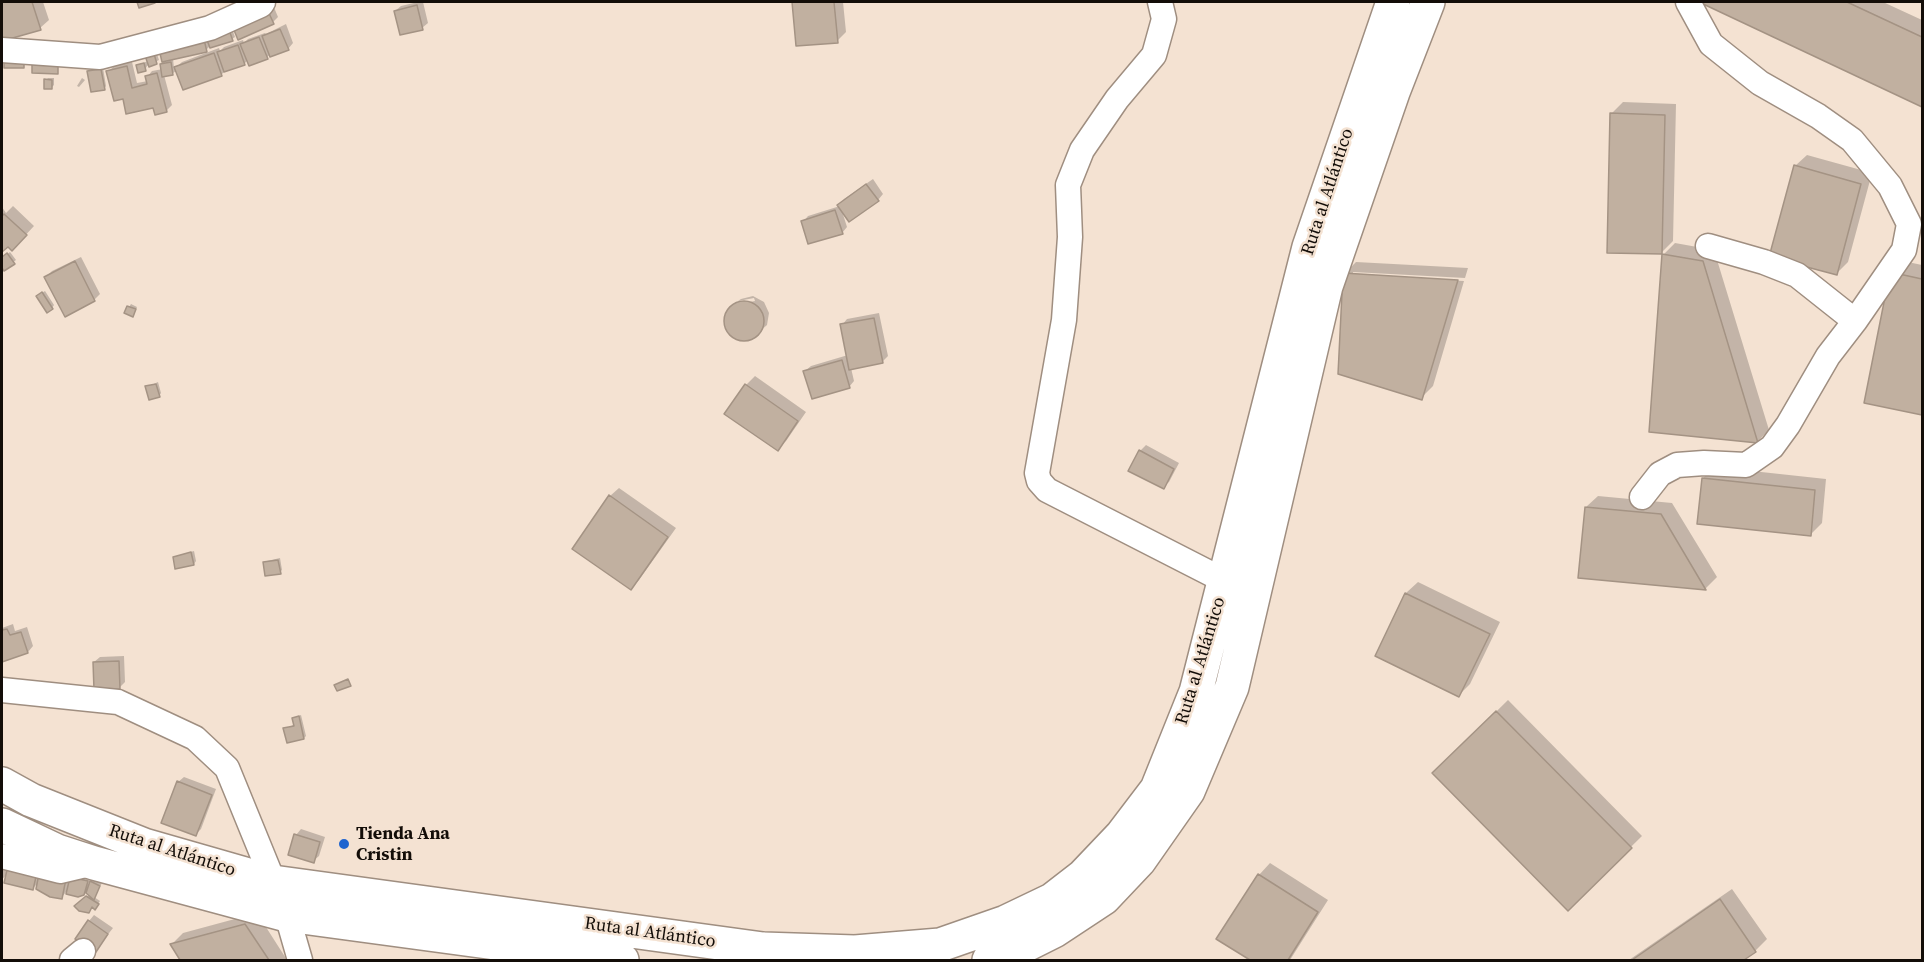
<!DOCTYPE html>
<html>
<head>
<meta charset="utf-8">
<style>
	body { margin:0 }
	#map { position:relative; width:1924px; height:962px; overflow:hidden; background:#f4e2d2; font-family:"Source Serif 4",serif }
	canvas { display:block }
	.frame { position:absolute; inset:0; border:3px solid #130d08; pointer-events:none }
</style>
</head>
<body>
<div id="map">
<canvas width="1924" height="962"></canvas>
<div class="frame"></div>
</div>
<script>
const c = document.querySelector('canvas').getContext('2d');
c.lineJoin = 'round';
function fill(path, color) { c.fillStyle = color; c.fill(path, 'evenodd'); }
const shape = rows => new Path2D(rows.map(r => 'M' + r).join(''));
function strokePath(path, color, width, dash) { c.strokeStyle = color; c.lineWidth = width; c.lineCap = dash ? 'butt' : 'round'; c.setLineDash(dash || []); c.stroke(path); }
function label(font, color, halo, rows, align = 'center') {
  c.font = font + ' "Source Serif 4",serif'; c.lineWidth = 5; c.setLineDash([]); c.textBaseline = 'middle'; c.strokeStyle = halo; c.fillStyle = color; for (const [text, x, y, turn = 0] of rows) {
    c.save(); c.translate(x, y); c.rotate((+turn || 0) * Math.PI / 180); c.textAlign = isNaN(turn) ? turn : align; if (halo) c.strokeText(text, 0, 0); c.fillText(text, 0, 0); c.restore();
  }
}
fill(shape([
	[2,2,43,2,49,20,40,28,2,40],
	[418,2,423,2,428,23,422,28,395,11,401,6],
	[794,2,843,2,846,32,837,41,798,45],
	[1703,2,1883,2,1922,20,1922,106],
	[273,5,278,17,273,22,233,26],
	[286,24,293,43,288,49,271,54,267,57,248,60,244,64,226,70,221,75,177,70,172,74,164,75,172,105,166,111,124,98,108,72,114,66,132,62,137,83,148,81,147,77,152,71,163,69,162,64,167,59,231,26,235,37,232,39,209,47,206,50,173,58,174,69,182,62,219,48,220,51,224,47,243,40,244,43,248,39,265,33,266,34],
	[154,45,159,60,147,66,145,70,138,65,148,61],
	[103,68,106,86,104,89,89,72,91,70],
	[48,78,54,78,54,85,51,88,46,80],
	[82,78,85,80,79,87,77,86],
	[1623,102,1676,104,1673,241,1661,253,1611,114],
	[1807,155,1872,173,1848,262,1836,274,1795,166],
	[873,179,883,194,878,200,842,211,847,227,842,233,803,222,808,216,840,206,839,205,844,199],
	[13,206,34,226,21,240,2,250,2,207,6,213],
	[1675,243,1714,250,1769,430,1758,441,1651,431,1663,255],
	[10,252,16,260,4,269,2,266,2,258],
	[81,257,100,294,94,300,46,277,52,271],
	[1903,261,1922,265,1922,414,1865,402],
	[1356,262,1468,268,1465,278,1353,272,1353,275,1464,281,1433,386,1421,398,1345,273],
	[45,291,54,305,52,308,40,294],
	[753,296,764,302,769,313,767,325,751,339,739,339,729,332,726,321,730,309,734,305,755,301,754,298,738,301,741,299],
	[131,304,137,307,133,315,126,312],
	[879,313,888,356,882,362,851,368,854,381,849,387,805,371,811,366,848,355,842,325,847,319],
	[755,376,806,412,786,441,777,449,726,413,746,385],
	[158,382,161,393,159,396,147,387],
	[1146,445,1179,463,1169,482,1163,487,1140,451],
	[1715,467,1826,479,1822,523,1810,535,1703,478],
	[619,488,676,528,639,580,631,588,610,496],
	[1598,496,1672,503,1717,577,1706,588,1580,576,1586,507],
	[194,551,196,561,194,564,174,557],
	[280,558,282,570,280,572,264,563,267,561],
	[1418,582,1500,622,1470,684,1459,695,1377,655,1406,593],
	[13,624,15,631,27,627,33,646,28,652,2,661,2,628],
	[124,656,125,682,119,688,94,662,100,657],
	[1508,700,1642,836,1568,909,1434,773],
	[301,715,306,736,304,738,285,729,295,724,294,718],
	[184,777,216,789,201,829,196,834,178,782],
	[301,829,325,837,319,856,313,861,296,835],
	[2,860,89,879,88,889,78,896,66,892,61,898,39,882,33,888,8,874,2,879],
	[1270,863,1328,900,1290,960,1252,960,1218,939,1259,875],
	[94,880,102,883,94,897,100,901,97,905,76,906,90,894,91,882],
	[1732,889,1767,939,1755,951,1741,960,1629,960],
	[257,913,287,960,182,960,172,944,183,933],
	[94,915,113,928,95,951,89,921]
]), '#0003');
const building = shape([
	[2,2,32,2,41,30,2,41,2,2],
	[137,2,154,2,155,3,139,8,137,2],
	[792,2,834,2,838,43,796,46,792,2],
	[1702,2,1847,2,1922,37,1922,107,1701,3,1702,2],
	[417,5,423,30,400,35,394,11,417,5],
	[267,9,274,24,238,40,232,25,267,9],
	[228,27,233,41,210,48,205,35,228,27],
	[280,29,289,50,270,57,262,36,280,29],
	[203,35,207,52,162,62,158,45,203,35],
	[259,37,268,59,249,66,240,44,259,37],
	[238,45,245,65,224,72,217,52,238,45],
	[152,47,157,64,149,67,143,50,152,47],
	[214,53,222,76,183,90,174,67,214,53],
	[4,57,24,57,24,68,4,68,4,57],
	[32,60,58,61,58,74,32,73,32,60],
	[171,62,173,75,162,77,160,64,171,62],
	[144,63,146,71,138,73,136,65,144,63],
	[127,66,132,88,147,84,145,76,157,73,167,112,155,115,153,108,126,114,123,99,114,101,106,71,127,66],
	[101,69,105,90,91,92,87,71,101,69],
	[44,79,52,80,52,89,44,89,44,79],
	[1610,113,1665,115,1662,254,1607,253,1610,113],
	[1794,165,1861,184,1837,275,1769,257,1794,165],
	[866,184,879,201,849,222,837,205,866,184],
	[835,210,843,234,808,244,801,221,835,210],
	[4,214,27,235,12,251,8,247,2,252,2,216,4,214],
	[7,253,15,264,4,271,2,268,2,257,7,253],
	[1662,254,1703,261,1758,443,1649,432,1662,254],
	[75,261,95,301,65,317,44,277,75,261],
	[1890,272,1922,279,1922,415,1864,403,1890,272],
	[1343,273,1458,280,1422,400,1338,374,1343,273],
	[42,292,53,309,47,313,36,296,42,292],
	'724 321a20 20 0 1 1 40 0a20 20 0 1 1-40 0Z',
	[127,306,136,309,133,317,124,313,127,306],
	[874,318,883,363,849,370,840,324,874,318],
	[842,360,850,388,812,399,803,371,842,360],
	[156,384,160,397,149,400,145,386,156,384],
	[745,384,798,421,778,451,724,414,745,384],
	[1139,450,1174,469,1164,489,1128,471,1139,450],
	[1702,478,1815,490,1811,536,1697,524,1702,478],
	[609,495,668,537,631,590,572,549,609,495],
	[1585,507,1661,514,1706,590,1578,578,1585,507],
	[191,552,194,565,175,569,173,557,191,552],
	[278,560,281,574,265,576,263,562,278,560],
	[1405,593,1490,634,1459,697,1375,656,1405,593],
	[7,629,10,635,21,632,28,653,2,662,2,630,7,629],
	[119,661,120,689,94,690,93,662,119,661],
	[348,679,351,686,337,691,334,685,348,679],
	[1496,711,1632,848,1568,911,1432,773,1496,711],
	[299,716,304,739,287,743,283,728,294,726,292,718,299,716],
	[177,781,212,795,196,836,161,823,177,781],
	[294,834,320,842,314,863,288,855,294,834],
	[9,861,38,868,33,890,4,883,9,861],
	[40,868,67,874,62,899,50,897,36,889,40,868],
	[1258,874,1318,912,1288,960,1250,960,1216,939,1258,874],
	[70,877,88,881,84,895,78,897,66,894,70,877],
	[90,881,100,886,94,900,86,893,90,881],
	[86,896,99,904,95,910,92,907,89,913,79,911,74,906,86,896],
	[1720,899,1756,952,1744,960,1632,960,1720,899],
	[88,920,108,934,96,952,75,939,88,920],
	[245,924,269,960,180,960,170,944,245,924]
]);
fill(building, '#c1b0a0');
strokePath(building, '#a49384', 1.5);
const minor = shape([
	[1160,2,1164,19,1154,55,1117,99,1082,150,1068,185,1070,237,1064,320,1037,473,1039,481,1047,490,1225,581],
	[2,50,100,57,210,28,261,5,263,2],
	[1708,246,1764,262,1797,275,1855,321],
	[1642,497,1660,474,1677,465,1704,463,1746,465,1772,447,1788,425,1828,356,1855,321,1904,250,1909,224,1890,186,1852,140,1818,116,1760,83,1711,44,1688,2],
	[2,690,118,702,195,738,227,768,287,915,300,960],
	[2,856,60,871,94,863],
	[72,960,83,951]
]);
const highway = shape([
	[2,784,31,800,144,845,273,882,763,949,855,952,940,945,1006,922,1052,900,1083,876,1122,835,1157,789,1196,692,1309,247,1393,2],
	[2,825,57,851,94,863,287,915,622,960],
	[989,960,1008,954,1054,931,1104,898,1139,861,1188,791,1232,687,1326,286,1393,92,1428,2]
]);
strokePath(minor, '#9f8e80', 27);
strokePath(highway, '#9f8e80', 36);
strokePath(minor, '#fff', 24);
strokePath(highway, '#fff', 33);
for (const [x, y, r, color] of [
	[344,844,6,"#1f64cf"]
]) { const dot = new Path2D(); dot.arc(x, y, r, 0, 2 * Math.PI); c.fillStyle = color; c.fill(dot); strokePath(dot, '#f4e2d2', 2); }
label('18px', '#130d08', '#f4e2d2', [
	["Ruta al Atlántico",1328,192,-72],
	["Ruta al Atlántico",1201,661,-73],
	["Ruta al Atlántico",172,851,18],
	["Ruta al Atlántico",650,933,8]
]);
label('bold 18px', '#130d08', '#f4e2d2', [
	["Tienda Ana",356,834],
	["Cristin",356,855]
], 'left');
</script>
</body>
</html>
